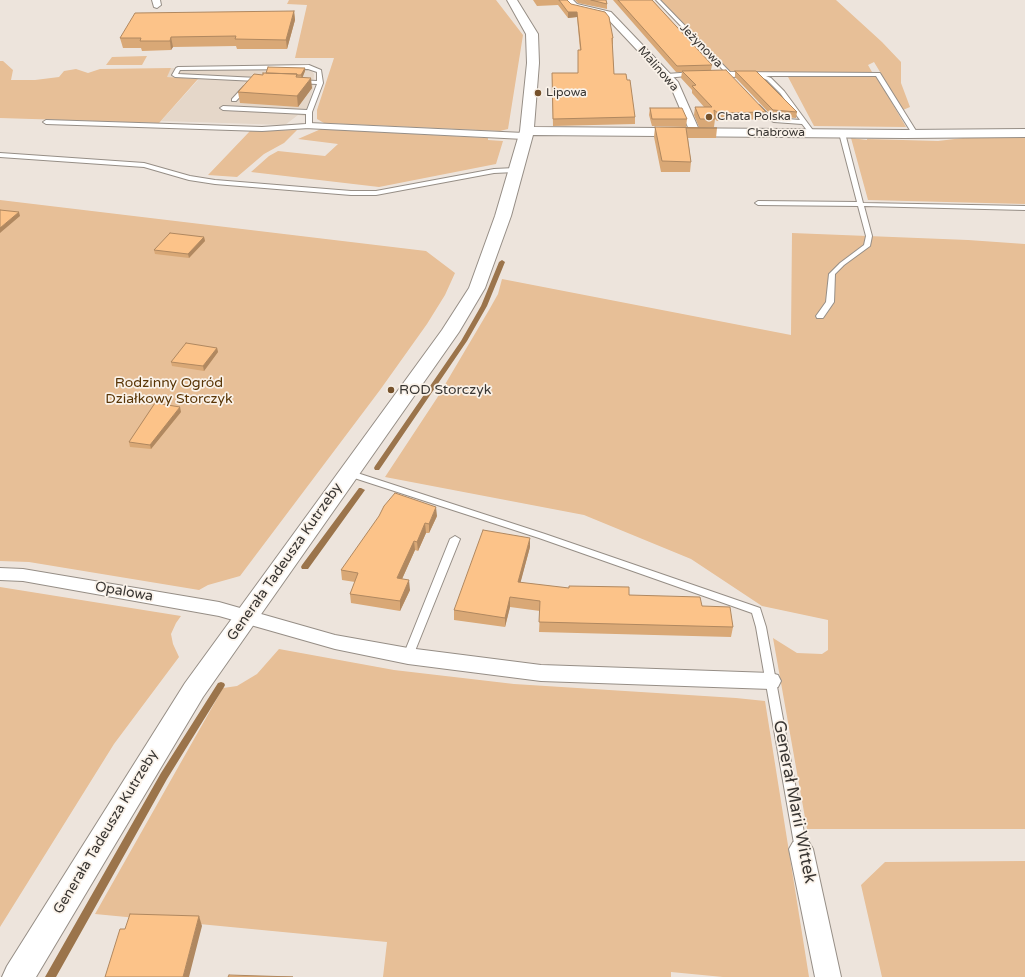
<!DOCTYPE html>
<html>
<head>
<meta charset="utf-8">
<style>
	body { margin:0 }
	canvas { display:block; background:#ede4dc }
</style>
</head>
<body>
<canvas width="1025" height="977"></canvas>
<script>
const c = document.querySelector('canvas').getContext('2d');
c.lineJoin = 'round';
function fill(path, color) { c.fillStyle = color; c.fill(path, 'evenodd'); }
const shape = rows => new Path2D(rows.map(r => 'M' + r).join(''));
function strokePath(path, color, width, dash) { c.strokeStyle = color; c.lineWidth = width; c.lineCap = dash ? 'butt' : 'round'; c.setLineDash(dash || []); c.stroke(path); }
function label(font, color, halo, rows, align = 'center') {
  c.font = font + ' "Varela Round",sans-serif'; c.lineWidth = 3.5; c.setLineDash([]); c.textBaseline = 'middle'; c.strokeStyle = halo; c.fillStyle = color; for (const [text, x, y, turn = 0] of rows) {
    c.save(); c.translate(x, y); c.rotate((+turn || 0) * Math.PI / 180); c.textAlign = isNaN(turn) ? turn : align; if (halo) c.strokeText(text, 0, 0); c.fillText(text, 0, 0); c.restore();
  }
}
fill(shape([
	[247,66,246,70,302,69,312,71,314,74,313,88,306,116,298,115,285,125,161,121,198,80,166,77,171,68]
]), '#e5d7c9');
fill(shape([
	[289,0,496,0,523,35,508,129,500,131,324,123,317,119,317,110,334,58,295,58,307,5,287,4],
	[661,0,836,0,882,42,901,62,901,83,910,107,903,110,874,62,868,65,872,72,734,72,727,70],
	[147,56,142,65,106,65,112,57],
	[0,61,3,61,13,70,11,80,35,80,59,77,64,71,76,69,88,73,100,69,171,68,167,77,198,79,159,123,0,118],
	[787,75,876,75,906,127,814,126],
	[321,129,488,138,488,140,503,141,496,164,379,187,251,172,269,156,278,151,325,156,338,144,298,139],
	[297,130,284,143,264,154,237,177,208,175,250,131],
	[851,138,867,140,867,139,938,141,963,138,1025,138,1025,204,868,200],
	[0,200,426,251,455,273,445,295,427,324,380,390,240,576,208,585,199,590,29,562,0,561],
	[792,233,968,240,1025,244,1025,829,807,829,773,638,797,653,822,654,828,650,828,620,762,606,691,559,584,515,385,477,437,398,489,310,498,294,502,279,791,335],
	[0,587,181,616,176,623,171,634,173,644,179,657,114,744,0,927],
	[279,649,394,670,514,684,736,698,765,701,809,977,723,977,671,972,671,977,383,977,387,942,95,914,223,688,237,686,257,674],
	[1025,861,1025,977,882,977,861,885,885,862]
]), '#e7bf97');
fill(shape([
	[502,260,505,262,487,306,467,341,379,470,375,470,374,468,375,466,461,341,481,306,499,262,502,260],
	[359,488,361,488,365,490,308,569,302,569,301,567,302,565,359,488],
	[221,682,224,683,225,685,224,687,167,779,56,977,45,977,161,773,218,683,221,682]
]), '#9b744b');
const service = shape([
	[656,0,660,0,730,72,880,73,918,134,913,135,876,76,766,76,771,78,784,91,815,133,810,134,802,124,774,122,767,119,755,107,755,105,759,105,771,117,775,118,800,120,780,93,767,80,759,76,730,77,716,75,716,73,725,72,656,0],
	[309,65,321,70,323,83,312,112,312,126,309,128,262,131,46,124,43,122,46,120,262,127,306,124,306,114,223,110,220,108,223,106,307,110,317,84,175,77,172,75,176,68,178,67,309,65],
	[308,69,317,72,317,81,178,74,180,70,308,69],
	[693,72,695,73,695,75,667,78,664,76,667,74,693,72],
	[244,86,249,87,236,101,232,101,232,99,244,86],
	[842,131,845,133,863,203,1025,206,1025,210,864,206,872,236,870,246,844,265,835,274,834,302,823,318,817,318,816,316,826,302,829,274,840,263,864,245,866,236,858,206,758,205,755,203,758,201,857,202,839,133,842,131],
	[0,153,144,163,190,176,215,180,351,191,376,191,494,169,515,168,518,170,515,172,494,173,376,195,351,195,215,184,189,180,144,167,0,157,0,153],
	[348,470,545,534,760,608,766,627,807,849,805,853,801,854,797,853,795,849,756,627,752,613,539,538,345,475,344,473,348,470],
	[455,536,460,539,413,656,412,659,408,660,404,659,403,656,450,539,455,536]
]);
const minor = shape([
	[152,0,160,0,161,5,157,8,154,7,152,0],
	[564,0,573,0,577,4,611,12,678,82,700,132,699,134,691,134,690,132,670,85,605,16,571,8,564,0],
	[309,123,524,133,529,136,524,139,305,128,304,126,309,123],
	[0,568,23,569,219,602,335,635,408,648,541,665,771,673,778,675,781,681,778,687,771,689,541,681,408,664,335,649,219,616,23,581,0,580,0,568],
	[801,839,809,842,813,849,841,977,815,977,789,849,793,842,801,839]
]);
const tertiary = shape([
	[507,0,517,0,538,34,539,63,534,127,905,130,1025,129,1025,137,905,138,533,135,511,216,485,288,459,332,203,697,36,977,2,977,7,966,185,683,442,330,469,288,495,216,520,131,527,63,526,34,507,0]
]);
strokePath(service, '#968e86', 2);
strokePath(minor, '#968e86', 2);
strokePath(tertiary, '#968e86', 2);
fill(service, '#fff');
fill(minor, '#fff');
fill(tertiary, '#fff');
fill(shape([
	[533,0,567,0,571,4,613,38,613,44,612,44,614,74,627,80,635,117,635,124,553,126,552,79,578,73,580,50,577,17,568,18,558,5,537,6],
	[575,0,606,0,607,4,607,9,578,3],
	[613,0,652,0,712,65,711,70,766,112,765,119,717,121,715,119,714,127,699,127,694,115,695,107,704,107,692,93,692,90,681,78,682,72,676,72],
	[294,11,295,20,287,49,237,49,236,46,173,47,171,50,142,51,141,48,123,48,120,38],
	[305,68,305,71,302,77,312,88,298,107,240,103,238,92,263,75],
	[735,71,797,112,796,118,772,116,735,77],
	[650,108,687,119,686,127,652,126,649,115],
	[655,127,717,128,716,138,688,138,691,162,690,172,661,172,654,137],
	[204,237,205,241,189,258,155,254,154,250],
	[217,348,218,352,204,371,172,366,171,362],
	[181,412,151,449,130,447,129,442],
	[437,516,429,533,426,533,418,551,415,550,402,579,410,590,400,611,351,603,350,594,355,582,342,580,341,570],
	[530,547,520,583,629,595,702,606,733,627,731,637,539,632,540,611,510,607,505,627,454,620,454,610]
]), '#d9a876');
fill(shape([
	[294,11,295,20,287,49,286,40],
	[568,12,577,12,577,17,568,18],
	[171,37,173,47,171,50,170,41],
	[305,68,305,71,302,79,301,75],
	[311,78,312,88,298,107,297,96],
	[19,212,20,216,0,233,0,228],
	[204,237,205,241,189,258,188,254],
	[217,348,218,352,204,371,203,366],
	[180,407,181,412,151,449,150,445],
	[436,507,437,516,429,533,429,524],
	[425,523,426,533,418,551,417,542],
	[530,538,530,547,518,592,518,582],
	[414,541,415,550,398,588,397,578],
	[409,580,410,590,400,611,400,601],
	[510,597,510,607,505,627,505,618],
	[199,916,202,926,189,977,183,977]
]), '#b08860');
const building = shape([
	[559,0,567,0,571,4,605,12,609,17,613,38,612,38,614,74,626,74,627,80,630,80,635,117,553,119,552,73,578,73,578,50,581,50,577,12,568,12,559,0],
	[591,0,606,0,607,4,591,0],
	[618,0,652,0,712,65,677,66,618,0],
	[294,11,286,40,235,39,236,36,171,37,170,41,140,41,141,38,120,38,135,13,294,11],
	[268,67,305,68,301,75,297,75,297,74,266,73,268,67],
	[726,70,766,112,718,113,714,110,715,119,700,119,695,107,712,107,692,86,696,85,682,71,726,70],
	[735,71,756,71,797,112,773,110,735,71],
	[263,73,297,74,296,77,311,78,297,96,238,92,254,74,263,75,263,73],
	[650,108,682,108,687,119,652,119,650,108],
	[655,127,717,128,686,128,691,162,662,161,655,127],
	[0,210,19,212,0,228,0,210],
	[170,233,204,237,188,254,154,250,170,233],
	[186,343,217,348,203,366,171,362,186,343],
	[155,403,180,407,150,445,129,442,155,403],
	[395,493,436,507,429,524,425,523,417,542,414,541,397,578,409,580,400,601,350,594,358,573,341,570,379,516,384,506,395,493],
	[483,530,530,538,518,582,569,588,569,586,629,587,629,595,700,597,702,606,730,607,733,627,539,622,540,601,510,597,505,618,454,610,483,530],
	[130,914,199,916,183,977,105,977,120,929,125,929,130,914],
	[229,975,293,977,228,977,229,975]
]);
fill(building, '#fcc389');
strokePath(building, '#b08860', 1);
for (const [x, y, r, color] of [
	[538,93,4,"#76522c"],
	[709,117,4,"#76522c"],
	[391,390,4,"#76522c"]
]) { const dot = new Path2D(); dot.arc(x, y, r, 0, 2 * Math.PI); c.fillStyle = color; c.fill(dot); strokePath(dot, '#faf2e9', 1.5); }
label('12px', '#383532', '#faf2e9', [
	["Jeżynowa",701,46,46],
	["Malinowa",658,69,49],
	["Chabrowa",776,133]
]);
label('12px', '#383532', '#faf2e9', [
	["Lipowa",546,93],
	["Chata Polska",717,117]
], 'left');
label('14px', '#593506', '#faf2e9', [
	["Rodzinny Ogród",169,383],
	["Działkowy Storczyk",169,399]
]);
label('14px', '#383532', '#faf2e9', [
	["ROD Storczyk",399,390]
], 'left');
label('14px', '#383532', '#faf2e9', [
	["Generała Tadeusza Kutrzeby",285,562,-55],
	["Opalowa",124,592,10],
	["Generała Tadeusza Kutrzeby",106,832,-59]
]);
label('17px', '#383532', '#faf2e9', [
	["Generał Marii Wittek",794,802,79]
]);
</script>
</body>
</html>
